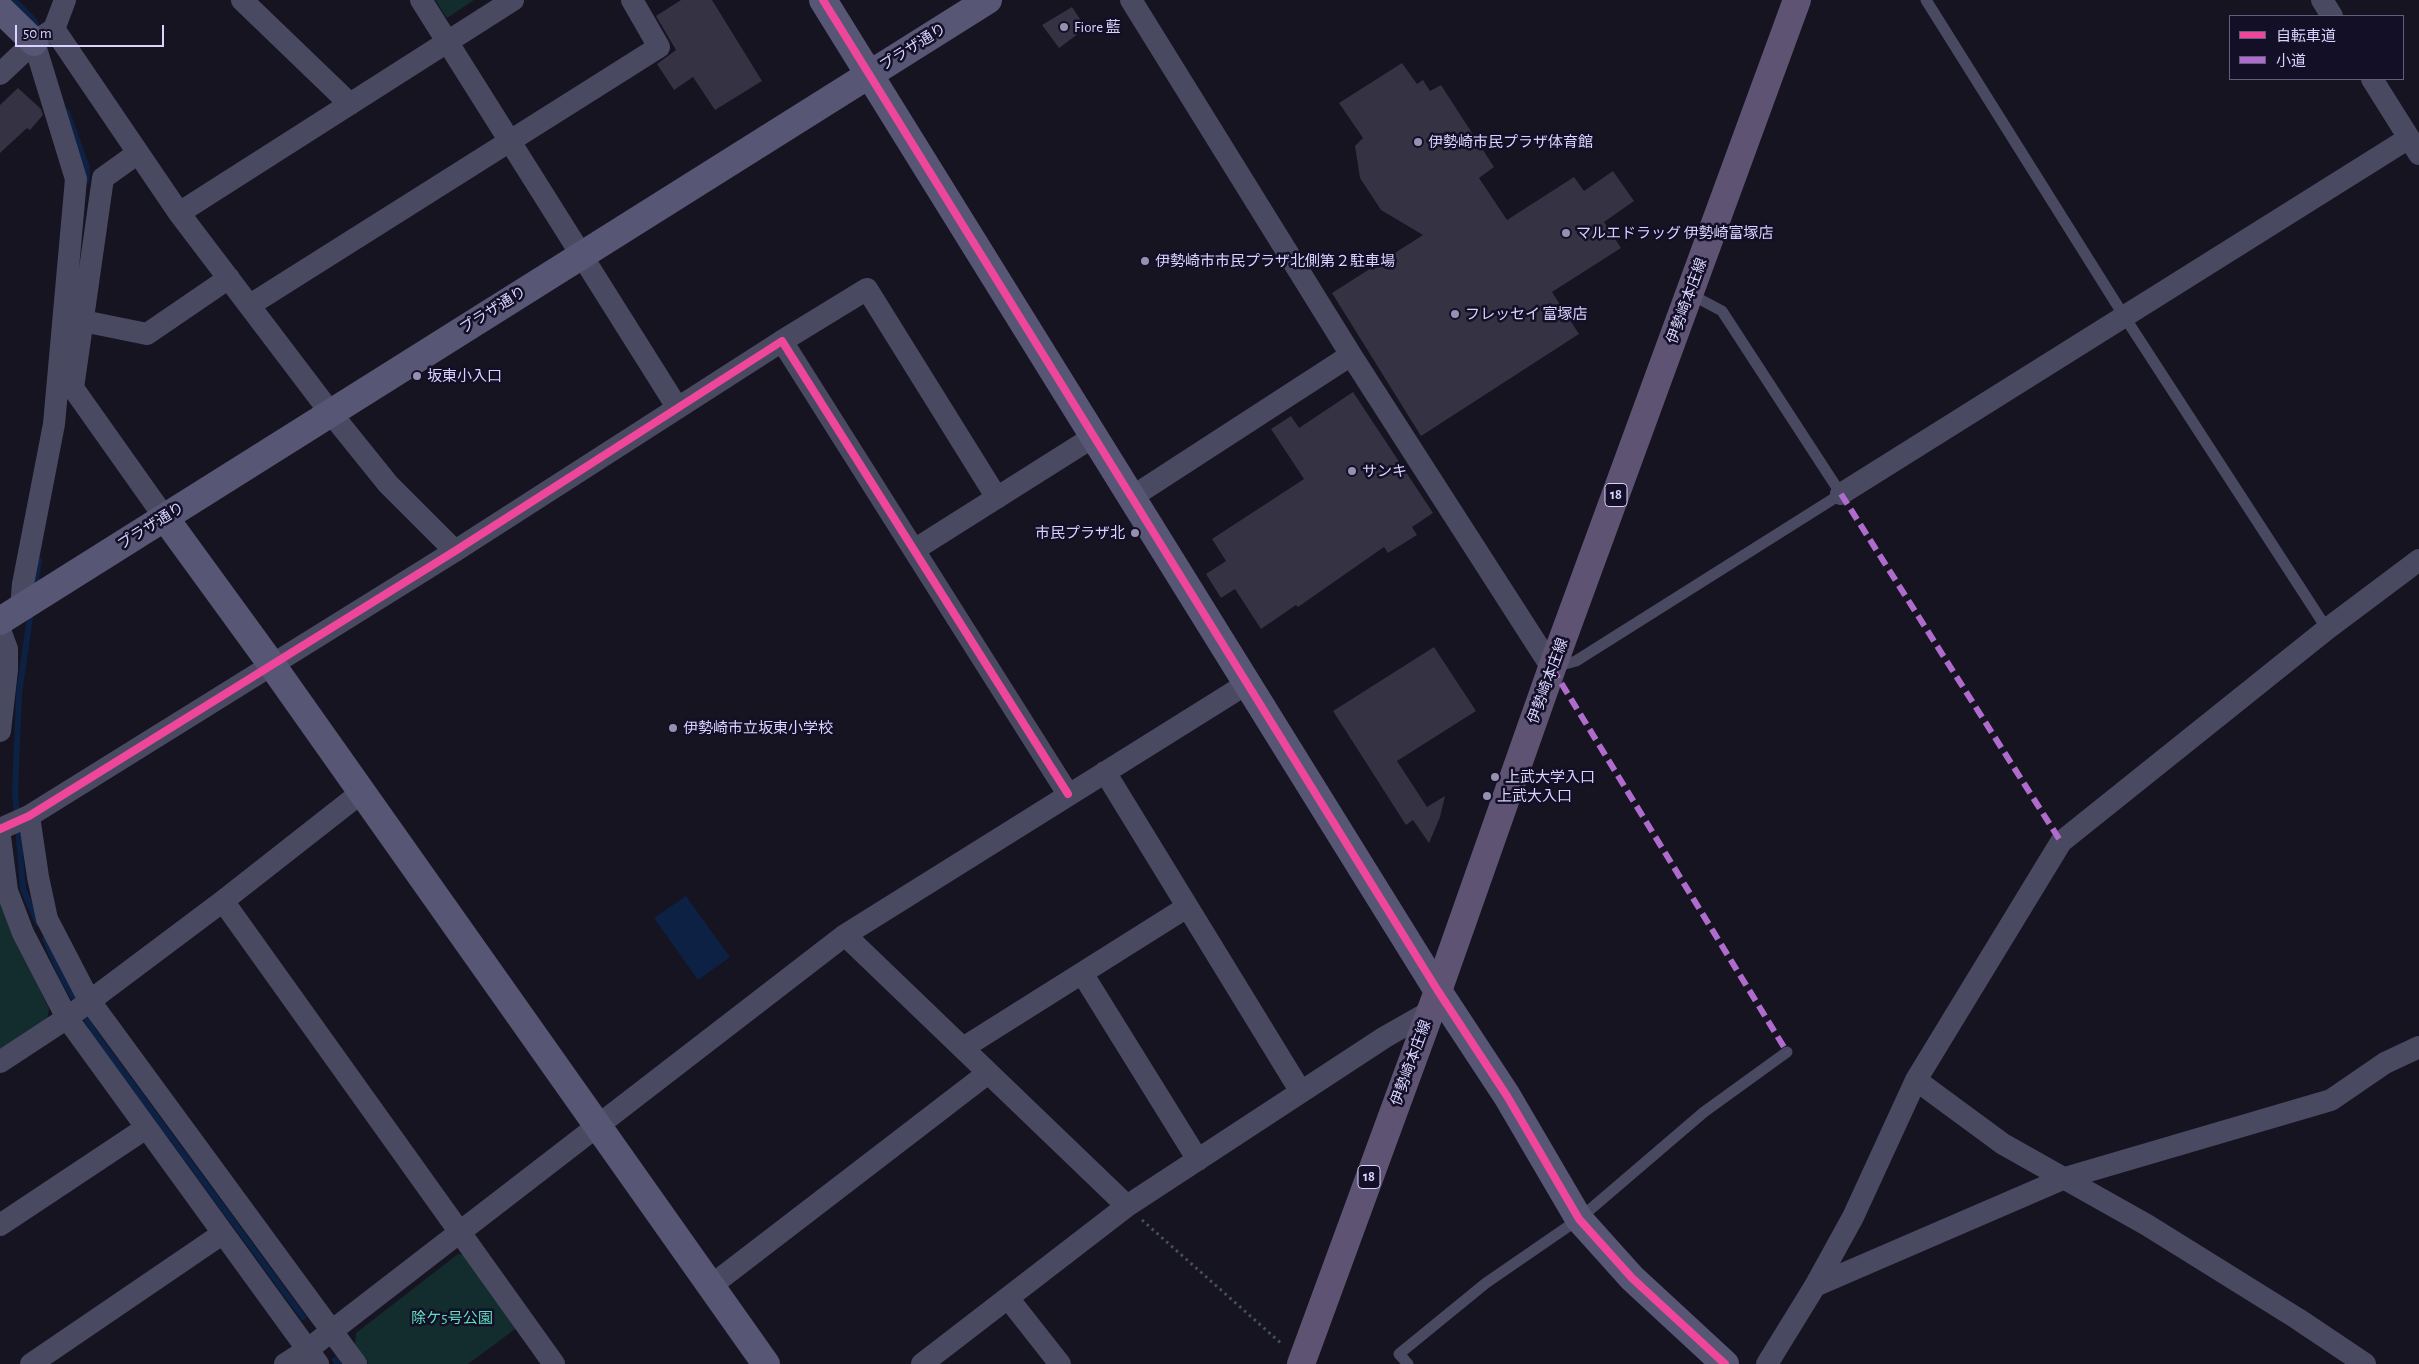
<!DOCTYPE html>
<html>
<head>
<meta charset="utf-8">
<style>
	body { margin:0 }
	#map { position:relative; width:2419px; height:1364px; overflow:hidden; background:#161421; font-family:"Alegreya Sans","Noto Sans JP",sans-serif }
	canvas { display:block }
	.legend { position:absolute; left:2229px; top:15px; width:175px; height:65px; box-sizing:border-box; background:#130f26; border:1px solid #625e7d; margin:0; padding:6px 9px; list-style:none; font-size:15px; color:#d9d4ff }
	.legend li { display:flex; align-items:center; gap:10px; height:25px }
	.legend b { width:25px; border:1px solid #625e7d }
	.scale { position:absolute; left:15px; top:25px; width:149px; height:22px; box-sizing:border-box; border:2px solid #d9d4ff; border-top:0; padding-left:6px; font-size:15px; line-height:18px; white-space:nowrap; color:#d9d4ff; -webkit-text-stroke:4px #130f26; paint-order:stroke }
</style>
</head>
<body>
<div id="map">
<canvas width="2419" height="1364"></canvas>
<ul class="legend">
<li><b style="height:6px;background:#ed469a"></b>自転車道</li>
<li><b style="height:6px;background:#b06ccc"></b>小道</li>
</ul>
<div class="scale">50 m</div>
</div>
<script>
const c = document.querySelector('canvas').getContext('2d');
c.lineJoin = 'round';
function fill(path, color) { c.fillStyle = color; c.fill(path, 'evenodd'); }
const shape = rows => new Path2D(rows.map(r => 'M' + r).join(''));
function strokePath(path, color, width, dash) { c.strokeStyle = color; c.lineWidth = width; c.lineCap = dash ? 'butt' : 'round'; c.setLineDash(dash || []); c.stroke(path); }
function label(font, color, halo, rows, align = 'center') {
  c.font = font + ' "Alegreya Sans","Noto Sans JP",sans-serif'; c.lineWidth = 5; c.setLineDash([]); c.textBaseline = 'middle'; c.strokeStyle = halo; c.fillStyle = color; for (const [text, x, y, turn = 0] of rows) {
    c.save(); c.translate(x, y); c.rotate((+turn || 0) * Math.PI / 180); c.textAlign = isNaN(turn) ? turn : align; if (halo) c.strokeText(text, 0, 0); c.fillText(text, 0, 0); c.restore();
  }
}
fill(shape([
	[435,0,474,0,447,18],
	[0,896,10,924,49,1009,47,1020,0,1050],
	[458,1254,468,1256,518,1327,468,1364,368,1364,355,1346,356,1333]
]), '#132c2d');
fill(shape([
	[686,896,730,957,698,980,654,918]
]), '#0d2144');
strokePath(shape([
	[14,0,34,20,39,32],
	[67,112,87,168,86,181],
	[34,590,39,560],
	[17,816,15,792,19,694,31,610],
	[18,826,23,889,38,923],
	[45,939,64,981,94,1032,303,1317],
	[335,1360,338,1364]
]), '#0d2144', 6);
fill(shape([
	[681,0,712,0,762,81,715,110,693,77,674,90,657,64,676,50,656,16],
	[1072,7,1086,28,1059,48,1042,25],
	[1402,63,1417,84,1423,80,1430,91,1441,85,1494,167,1479,178,1507,220,1574,177,1584,191,1613,171,1634,201,1604,222,1621,248,1552,292,1579,334,1421,436,1332,293,1423,235,1381,210,1360,178,1355,146,1363,138,1339,103],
	[18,88,41,109,43,115,30,130,27,128,0,153,0,105],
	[1353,392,1433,513,1412,527,1417,535,1388,553,1384,547,1298,607,1296,605,1261,629,1235,589,1221,598,1206,574,1226,561,1212,539,1304,479,1271,429,1291,416,1299,428],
	[1434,647,1476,711,1397,761,1427,807,1445,796,1440,817,1429,843,1413,820,1406,825,1333,711]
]), '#343243');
strokePath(shape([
	[1142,1220,1283,1345]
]), '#44505f', 3, [2.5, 4]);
strokePath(shape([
	[1926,0,2124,316,2327,629],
	[1554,667,1576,661,1841,494,1722,311,1690,294],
	[1408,1364,1399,1354,1486,1283,1579,1219,1704,1112,1787,1052]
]), '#4a4962', 11);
strokePath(shape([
	[242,0,350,104],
	[421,0,677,407],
	[1131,0,1351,355,1552,668],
	[2322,0,2332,16],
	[54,29,179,213,330,412,388,484,455,551],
	[0,74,34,42,54,29,65,0],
	[2372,79,2419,154],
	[138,153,103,178,73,388,165,518],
	[179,213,513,0],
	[250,305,659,47,632,0],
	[83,321,147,334,229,278],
	[782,341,867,289,997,498],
	[1841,494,2409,138],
	[1132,497,1351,355],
	[914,550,1093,437],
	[21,608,23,584,54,424,76,179,34,42],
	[0,630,7,649,7,670,0,731],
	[1105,772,1301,1092],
	[29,816,38,877,47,919,89,1000,356,1364],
	[0,829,29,816,455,551,782,341,1068,794],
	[0,837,7,891,23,933,67,1018,318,1364],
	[223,901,554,1364],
	[845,935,1127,1206],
	[1082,973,1198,1160],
	[963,1048,1187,907],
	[0,1062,67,1018,223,901,362,792],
	[1916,1080,2003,1144,2147,1225,2298,1319,2365,1364],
	[0,1225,146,1128],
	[712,1285,988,1073],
	[1815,1286,2065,1178,2331,1100,2385,1063,2419,1047],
	[1008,1298,1060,1364],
	[31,1364,222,1234],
	[285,1364,307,1350,845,935,1248,683],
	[922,1364,1127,1206,1385,1037,1429,1012],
	[1767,1364,1815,1286,1853,1217,1916,1080,2061,842,2327,629,2419,560]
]), '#4a4962', 22);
strokePath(shape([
	[823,0,1438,991,1507,1096,1579,1219,1632,1278,1725,1364],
	[0,9,34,42],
	[165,518,272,665,766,1364],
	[0,621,988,0]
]), '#575674', 28);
strokePath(shape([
	[1301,1364,1438,991,1552,668,1797,0]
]), '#5e5373', 28);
strokePath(shape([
	[1841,494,2061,842],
	[1552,668,1787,1052]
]), '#b06ccc', 6, [12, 6]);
strokePath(shape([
	[823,0,1438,991,1507,1096,1579,1219,1632,1278,1725,1364],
	[0,829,29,816,455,551,782,341,1068,794]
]), '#ed469a', 8);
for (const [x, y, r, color] of [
	[1064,27,5,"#9591b1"],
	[1418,142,5,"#9591b1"],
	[1566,233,5,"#9591b1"],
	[1145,261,5,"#9591b1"],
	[1455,314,5,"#9591b1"],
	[417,376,5,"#9591b1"],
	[1352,471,5,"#9591b1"],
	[1135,533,5,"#9591b1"],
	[673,728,5,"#9591b1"],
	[1495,777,5,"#9591b1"],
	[1487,796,5,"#9591b1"]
]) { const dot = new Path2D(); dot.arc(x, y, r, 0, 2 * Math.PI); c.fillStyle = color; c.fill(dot); strokePath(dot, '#130f26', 2); }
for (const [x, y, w] of [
	[1616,495,22],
	[1369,1177,22]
]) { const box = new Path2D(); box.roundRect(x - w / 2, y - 11.5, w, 23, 4); c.fillStyle = '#130f26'; c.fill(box); strokePath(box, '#d9d4ff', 1); }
label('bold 14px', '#d9d4ff', null, [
	["18",1616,495],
	["18",1369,1177]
]);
label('15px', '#d9d4ff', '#130f26', [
	["Fiore 藍",1074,27],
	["伊勢崎市民プラザ体育館",1428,142],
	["マルエドラッグ 伊勢崎富塚店",1576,233],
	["伊勢崎市市民プラザ北側第２駐車場",1155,261],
	["フレッセイ 富塚店",1465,314],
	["坂東小入口",427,376],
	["サンキ",1362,471],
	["市民プラザ北",1125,533,"right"],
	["伊勢崎市立坂東小学校",683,728],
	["上武大学入口",1505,777],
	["上武大入口",1497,796]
], 'left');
label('15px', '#d9d4ff', '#130f26', [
	["プラザ通り",913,47,-32],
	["伊勢崎本庄線",1687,301,-70],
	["プラザ通り",493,310,-32],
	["プラザ通り",151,526,-32],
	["伊勢崎本庄線",1548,681,-70],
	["伊勢崎本庄線",1411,1063,-70]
]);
label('15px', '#5fe0c0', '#130f26', [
	["除ケ5号公園",452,1318]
]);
</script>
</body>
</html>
